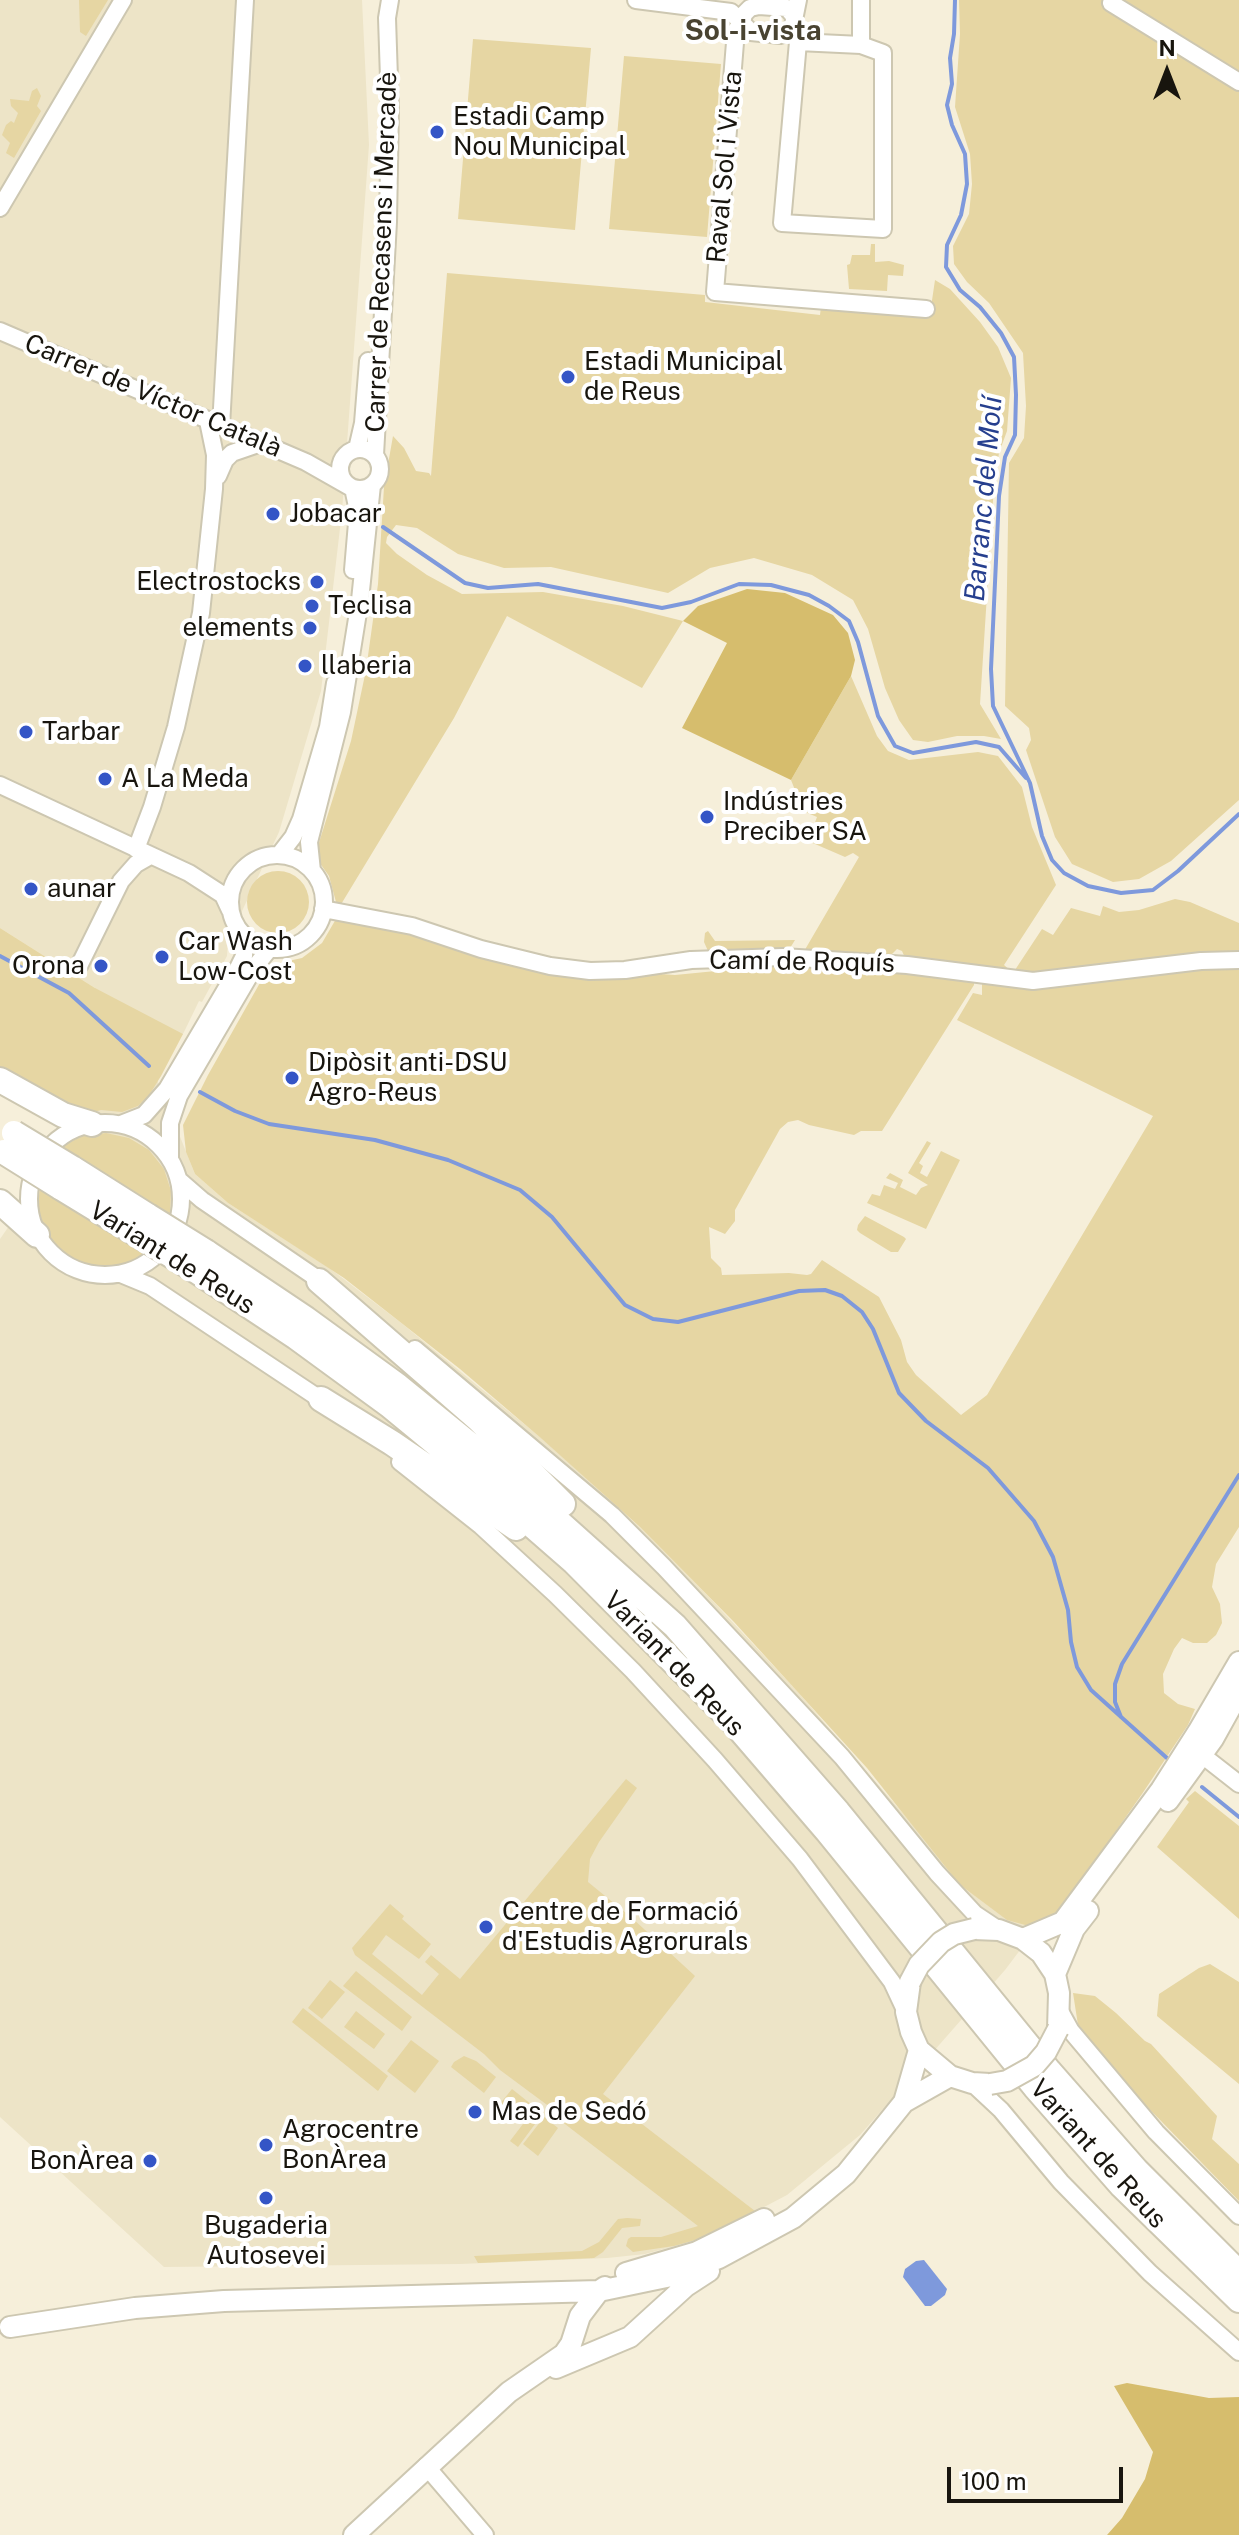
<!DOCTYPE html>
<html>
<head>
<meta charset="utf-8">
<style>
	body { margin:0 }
	#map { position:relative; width:1239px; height:2535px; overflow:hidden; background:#f6efda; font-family:"Public Sans",sans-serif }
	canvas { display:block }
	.north { position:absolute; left:1127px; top:32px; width:80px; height:80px; -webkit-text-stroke:6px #fff; paint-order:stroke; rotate:0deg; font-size:22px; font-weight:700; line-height:32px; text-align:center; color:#18150e }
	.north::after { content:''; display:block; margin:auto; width:28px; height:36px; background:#18150e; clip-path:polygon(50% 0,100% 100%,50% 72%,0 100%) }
	.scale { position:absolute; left:947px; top:2467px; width:176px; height:36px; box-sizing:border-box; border:4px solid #18150e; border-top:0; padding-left:10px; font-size:24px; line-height:28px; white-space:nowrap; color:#18150e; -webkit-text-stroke:6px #fff; paint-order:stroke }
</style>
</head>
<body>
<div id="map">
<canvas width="1239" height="2535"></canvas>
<div class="north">N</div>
<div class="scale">100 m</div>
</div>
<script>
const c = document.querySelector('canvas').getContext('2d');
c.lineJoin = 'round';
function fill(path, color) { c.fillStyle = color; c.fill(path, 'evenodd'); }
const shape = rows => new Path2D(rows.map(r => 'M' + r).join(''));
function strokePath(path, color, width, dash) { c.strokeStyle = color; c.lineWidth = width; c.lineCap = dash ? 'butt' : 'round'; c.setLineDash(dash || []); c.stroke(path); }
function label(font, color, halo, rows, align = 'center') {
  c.font = font + ' "Public Sans",sans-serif'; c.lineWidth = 8; c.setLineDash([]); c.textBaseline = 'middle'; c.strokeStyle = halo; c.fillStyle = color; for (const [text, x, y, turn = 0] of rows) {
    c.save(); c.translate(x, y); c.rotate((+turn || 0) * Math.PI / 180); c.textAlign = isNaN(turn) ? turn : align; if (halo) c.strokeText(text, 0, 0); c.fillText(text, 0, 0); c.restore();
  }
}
fill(shape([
	[0,0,362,0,369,145,342,511,321,691,279,832,228,941,227,956,202,1002,199,1001,184,1032,156,1077,195,1174,228,1203,328,1267,400,1322,551,1446,643,1530,709,1597,797,1691,914,1826,959,1884,1036,1925,1036,1929,1005,1970,860,2135,787,2195,705,2238,645,2254,607,2258,460,2264,164,2267,0,2117,0,1239,87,1114,95,988,0,928]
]), '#ede4c7');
fill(shape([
	[79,0,108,0,86,36,80,32],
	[959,0,1239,0,1239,800,1171,861,1139,879,1113,882,1072,864,1055,837,1026,750,1031,740,1029,728,1005,706,1009,463,1024,438,1026,406,1023,353,989,303,967,282,954,264,953,246,969,214,972,184,970,154,955,107,960,34],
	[473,39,591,48,575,230,458,219],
	[624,56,721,64,707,237,609,229],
	[37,88,41,96,37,106,41,111,14,158,6,153,10,143,2,135,6,125,11,121,14,123,18,113,11,106,10,99,29,101,32,91],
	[871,244,875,244,875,262,889,261,904,265,903,276,888,275,887,291,849,289,847,265,850,264,852,255,870,255],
	[447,273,705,295,705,302,820,315,821,307,930,314,935,280,950,289,980,322,998,347,1011,378,1007,431,999,453,994,485,980,704,1001,739,984,736,957,736,928,742,913,740,899,720,885,688,868,629,853,600,812,575,754,558,710,568,668,593,551,567,504,568,458,554,417,528,396,525,387,537,386,543,397,554,427,575,462,594,543,592,623,606,683,621,642,688,507,616,454,718,340,906,336,902,329,876,319,862,316,852,351,741,366,670,378,584,384,487,393,436,404,448,416,471,429,473,431,476],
	[851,676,877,736,888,751,909,760,978,752,998,756,1022,787,1032,827,1056,885,1004,965,1013,973,1042,929,1053,935,1071,908,1100,916,1103,906,1119,912,1139,910,1175,899,1190,902,1239,923,1239,955,1039,976,906,960,902,951,897,949,890,956,882,958,803,953,859,857,853,853,845,857,808,841,817,817,805,812,806,803,795,790,791,780],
	'247 902a31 31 0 1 1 62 0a31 31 0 1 1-62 0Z',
	[336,919,349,923,400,930,522,964,675,975,726,970,732,962,841,967,842,970,846,971,853,965,974,981,974,985,882,1131,861,1131,854,1135,809,1125,798,1120,788,1122,780,1129,735,1210,735,1221,725,1234,709,1227,711,1258,721,1268,722,1275,789,1273,807,1275,811,1274,822,1260,879,1297,901,1340,907,1362,916,1375,961,1415,987,1395,1153,1116,957,1020,973,993,982,995,982,982,1033,986,1239,965,1239,1527,1216,1564,1212,1587,1220,1604,1222,1623,1216,1635,1207,1643,1193,1643,1182,1638,1174,1649,1163,1674,1164,1693,1178,1704,1195,1709,1188,1725,1142,1794,1059,1912,1046,1923,1029,1926,1007,1920,959,1884,867,1768,734,1622,640,1527,542,1439,460,1369,344,1278,228,1203,195,1174,186,1152,183,1125,208,1075,270,965,302,958,322,943],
	[0,928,95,988,183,1034,161,1076,148,1097,138,1106,122,1112,101,1110,87,1114,62,1105,0,1069],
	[708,931,715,941,795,940,787,953,708,951,704,942,705,933],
	[106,1133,129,1138,149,1150,164,1169,171,1191,170,1215,61,1147,82,1136],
	[927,1141,931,1143,919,1163,923,1166,920,1173,927,1177,941,1151,960,1160,926,1229,867,1203,872,1194,880,1196,884,1185,895,1189,898,1183,886,1178,890,1173,903,1180,900,1187,916,1195,921,1188,928,1185,908,1173],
	[40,1186,146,1253,128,1263,108,1267,88,1265,69,1257,54,1244,43,1226,38,1206],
	[865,1216,904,1237,906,1239,898,1252,891,1252,860,1233,857,1230,858,1225],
	[626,1779,637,1788,599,1842,590,1859,588,1882,632,1918,695,1976,603,2094,755,2211,706,2237,674,2246,633,2252,626,2246,628,2239,631,2237,661,2237,698,2226,561,2121,562,2116,500,2070,484,2054,355,1955,352,1948,390,1904,404,1916,402,1919,431,1944,419,1959,386,1935,372,1954,422,1995,439,1974,425,1962,431,1955,460,1979],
	[1195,1791,1239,1826,1239,1919,1157,1847,1189,1802,1186,1799],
	[1210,1964,1239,1982,1239,2084,1157,2016,1159,1994,1199,1968],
	[356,1971,412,2017,402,2031,343,1986],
	[330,1980,345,1992,322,2019,308,2008],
	[1073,1993,1095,1996,1116,2013,1145,2041,1151,2044,1217,2116,1212,2139,1239,2164,1239,2201,1124,2083,1078,2025],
	[303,2008,388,2076,378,2091,292,2022],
	[356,2011,385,2034,374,2049,344,2027],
	[411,2040,439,2061,415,2093,387,2071],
	[464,2056,476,2061,496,2077,484,2093,451,2067,454,2062],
	[512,2089,541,2112,541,2116,518,2147,510,2141,523,2124,499,2105],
	[544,2117,558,2128,538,2156,523,2144],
	[627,2218,641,2219,640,2226,622,2228,603,2252,594,2258,478,2263,474,2256,582,2251,599,2242,618,2219]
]), '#e6d6a3');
fill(shape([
	[747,589,785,593,833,615,848,633,855,660,851,676,791,780,682,728,727,643,683,621,698,606],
	[1127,2383,1209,2398,1239,2397,1239,2535,1107,2535,1122,2518,1145,2479,1153,2452,1114,2386]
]), '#d6bd6d');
fill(shape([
	[924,2260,947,2289,945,2295,931,2306,925,2306,903,2277,905,2269,916,2261]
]), '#7e99dc');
strokePath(shape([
	[955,0,954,34,950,58,952,84,947,105,952,125,965,154,967,184,961,215,947,245,946,267,960,290,980,307,1001,333,1014,357,1016,395,1015,435,1005,457,999,496,991,669,993,706,1030,783,1042,836,1052,860,1064,873,1088,886,1121,893,1153,890,1178,871,1239,814],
	[383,527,465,583,488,588,538,584,662,608,691,602,739,584,771,585,809,595,829,606,849,621,858,642,878,716,895,746,913,753,976,742,999,747,1026,778],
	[0,956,69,993,149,1066],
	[200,1092,235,1111,269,1124,375,1140,448,1160,520,1190,552,1217,625,1305,653,1319,678,1322,799,1291,825,1290,842,1296,862,1312,873,1329,899,1393,926,1421,988,1468,1034,1521,1053,1557,1068,1610,1071,1642,1077,1667,1091,1690,1168,1759],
	[1121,1717,1115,1702,1115,1684,1122,1664,1239,1475],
	[1202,1787,1239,1817]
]), '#7e99dc', 4);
const minor = shape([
	[636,0,731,12,751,32,780,35,789,32,793,25],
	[798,0,793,25,798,33,798,42,782,223,883,229,883,53,861,45,798,42],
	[1111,3,1239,82],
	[793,15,787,8,759,6,750,8,744,14,742,23,736,30,715,292,926,309],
	[861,45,861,0],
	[0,208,123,0],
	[0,331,306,462,350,487],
	[221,426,245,0],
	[357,449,363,423,368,361],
	'340 469a20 20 0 1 1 40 0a20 20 0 1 1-40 0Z',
	[375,455,388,222,390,109,387,18,390,0],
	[218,476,225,460,232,453,261,443],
	[353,570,358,511,353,488],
	[0,785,189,873,223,895,230,910],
	[136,849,152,807,176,727,201,613,214,489,215,455,208,421],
	[279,855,293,837,301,819,328,727,335,683],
	'230 902a47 47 0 1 1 94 0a47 47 0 1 1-94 0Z',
	[312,871,309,842,342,712,360,600,372,485],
	[323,909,412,926,481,949,550,966,590,971,625,970,691,960,783,957,907,965,1033,981,1201,961,1239,960],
	[79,966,121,881,136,864,150,856],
	'29 1199a76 76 0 1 1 152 0a76 76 0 1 1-152 0Z',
	[121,1124,144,1115,167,1089,236,972,244,956,245,938],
	[170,1158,170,1123,179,1096,254,968,270,948],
	[179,1180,202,1200,328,1286],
	[121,1274,150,1286,329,1405],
	[415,1349,612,1515,664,1567,842,1757,937,1873,975,1914,999,1930],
	[400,1462,481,1526,555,1594,633,1671,715,1760,800,1859,892,1982,906,2012],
	[1202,1755,1239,1784],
	[1060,2011,1071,2031,1156,2132,1239,2216],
	[972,2083,1001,2110,1061,2182,1150,2273,1239,2352],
	[426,2466,485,2535]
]);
const major = shape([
	[1168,1801,1213,1739,1239,1692],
	[974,1929,999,1930,1023,1939,1041,1953,1055,1974,1059,1993,1058,2029],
	[1023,1939,1063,1922,1161,1790,1198,1732,1239,1662],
	[1055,1974,1074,1929,1088,1911],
	[910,1982,906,2012,911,2032,919,2050,950,2076,972,2083,990,2084],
	[904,2102,919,2050],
	[626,2273,697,2252,764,2219],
	[10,2327,135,2308,224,2301,599,2291,676,2275,719,2258,793,2218,846,2174,904,2102,950,2076],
	[556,2368,630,2337,686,2286,709,2271],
	[354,2535,509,2392,564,2354,571,2344,580,2316,599,2291,605,2287]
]);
const highway = shape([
	[0,1080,63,1115,92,1124],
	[72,1168,148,1216],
	[60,1187,137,1234],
	[0,1202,37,1235],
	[206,1252,306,1319,398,1386,495,1465,675,1626,838,1812,1049,2071,1136,2170,1239,2273],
	[195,1270,296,1337,389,1405,480,1480,574,1562,735,1724,827,1831,1035,2087,1122,2186,1239,2300],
	[319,1281,479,1420,563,1504],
	[321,1399,392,1443,516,1528]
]);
strokePath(minor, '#cdc7b1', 20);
strokePath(major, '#cdc7b1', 24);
strokePath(highway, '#cdc7b1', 28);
strokePath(minor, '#fff', 16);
strokePath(major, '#fff', 20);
strokePath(highway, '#fff', 24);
const majorBridge = shape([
	[910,1982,919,1965,941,1942,954,1934,974,1929],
	[990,2084,1007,2081,1034,2066,1046,2052,1058,2029]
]);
const highwayBridge = shape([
	[14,1133,72,1168],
	[4,1152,60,1187],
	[148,1216,206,1252],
	[137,1234,195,1270]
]);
strokePath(majorBridge, '#cdc7b1', 24, []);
strokePath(highwayBridge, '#cdc7b1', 28, []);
strokePath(majorBridge, '#fff', 20);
strokePath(highwayBridge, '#fff', 24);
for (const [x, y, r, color] of [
	[437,132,8,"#3455c6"],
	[568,377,8,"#3455c6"],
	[273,514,8,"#3455c6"],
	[317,582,8,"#3455c6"],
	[312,606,8,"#3455c6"],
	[310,628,8,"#3455c6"],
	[305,666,8,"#3455c6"],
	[26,732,8,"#3455c6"],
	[105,779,8,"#3455c6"],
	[707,817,8,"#3455c6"],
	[31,889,8,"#3455c6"],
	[162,957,8,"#3455c6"],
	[101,966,8,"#3455c6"],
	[292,1078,8,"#3455c6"],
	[486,1927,8,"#3455c6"],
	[475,2112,8,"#3455c6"],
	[266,2145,8,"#3455c6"],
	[150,2161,8,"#3455c6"],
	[266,2198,8,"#3455c6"]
]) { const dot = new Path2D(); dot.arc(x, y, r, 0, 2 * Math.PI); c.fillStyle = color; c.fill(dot); strokePath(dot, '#fff', 3); }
label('26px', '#18150e', '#fff', [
	["Estadi Camp",453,117],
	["Nou Municipal",453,147],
	["Estadi Municipal",584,362],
	["de Reus",584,392],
	["Jobacar",289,514],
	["Electrostocks",301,582,"right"],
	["Teclisa",328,606],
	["elements",294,628,"right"],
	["llaberia",321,666],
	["Tarbar",42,732],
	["A La Meda",121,779],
	["Indústries",723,802],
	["Preciber SA",723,832],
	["aunar",47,889],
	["Car Wash",178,942],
	["Low-Cost",178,972],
	["Orona",85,966,"right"],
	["Dipòsit anti-DSU",308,1063],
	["Agro-Reus",308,1093],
	["Centre de Formació",502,1912],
	["d'Estudis Agrorurals",502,1942],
	["Mas de Sedó",491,2112],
	["Agrocentre",282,2130],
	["BonÀrea",282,2160],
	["BonÀrea",134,2161,"right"],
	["Bugaderia",266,2226,"center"],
	["Autosevei",266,2256,"center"]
], 'left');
label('26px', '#18150e', '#fff', [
	["Raval Sol i Vista",725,167,-85],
	["Carrer de Recasens i Mercadè",382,252,-88],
	["Carrer de Víctor Català",153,396,23],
	["Camí de Roquís",802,962,1],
	["Variant de Reus",172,1258,32],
	["Variant de Reus",674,1664,46],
	["Variant de Reus",1098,2154,48]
]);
label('bold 28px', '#494331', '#fff', [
	["Sol-i-vista",753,31]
]);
label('italic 28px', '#263f8e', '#fff', [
	["Barranc del Molí",984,499,-85]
]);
</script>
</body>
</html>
